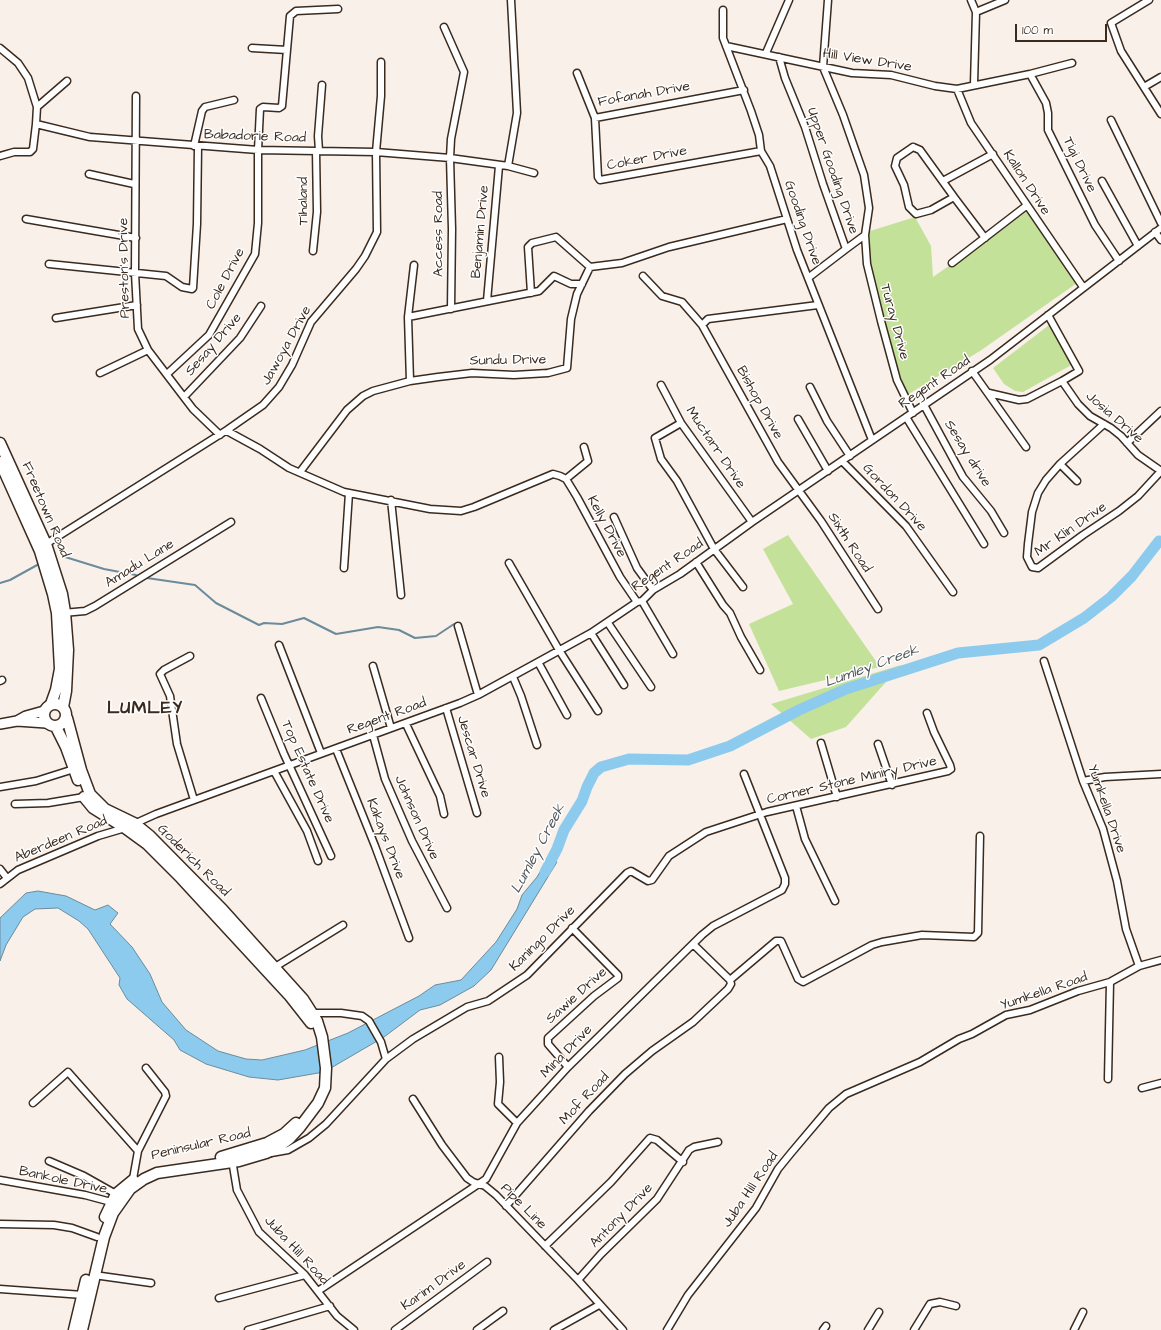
<!DOCTYPE html>
<html>
<head>
<meta charset="utf-8">
<style>
	body { margin:0 }
	#map { position:relative; width:1161px; height:1330px; overflow:hidden; background:#f8f0e9; font-family:"Architects Daughter",sans-serif }
	canvas { display:block }
	.scale { position:absolute; left:1015px; top:24px; width:92px; height:18px; box-sizing:border-box; border:2px solid #3b2a1e; border-top:0; padding-left:5px; font-size:12px; line-height:14px; white-space:nowrap; color:#3b2a1e; -webkit-text-stroke:3px #fff; paint-order:stroke }
</style>
</head>
<body>
<div id="map">
<canvas width="1161" height="1330"></canvas>
<div class="scale">100 m</div>
</div>
<script>
const c = document.querySelector('canvas').getContext('2d');
c.lineJoin = 'round';
function fill(path, color) { c.fillStyle = color; c.fill(path, 'evenodd'); }
const shape = rows => new Path2D(rows.map(r => 'M' + r).join(''));
function strokePath(path, color, width, dash) { c.strokeStyle = color; c.lineWidth = width; c.lineCap = dash ? 'butt' : 'round'; c.setLineDash(dash || []); c.stroke(path); }
function label(font, color, halo, rows, align = 'center') {
  c.font = font + ' "Architects Daughter",sans-serif'; c.lineWidth = 3; c.setLineDash([]); c.textBaseline = 'middle'; c.strokeStyle = halo; c.fillStyle = color; for (const [text, x, y, turn = 0] of rows) {
    c.save(); c.translate(x, y); c.rotate((+turn || 0) * Math.PI / 180); c.textAlign = isNaN(turn) ? turn : align; if (halo) c.strokeText(text, 0, 0); c.fillText(text, 0, 0); c.restore();
  }
}
fill(shape([
	[1027,211,1077,283,980,351,907,395,888,341,869,266,867,232,915,217,931,246,933,277],
	[1053,322,1075,363,1023,392,1015,391,1004,384,993,368],
	[788,535,880,667,779,691,749,624,793,604,763,549],
	[901,665,846,727,811,739,771,704]
]), '#c4e199');
const water = shape([
	[549,857,557,862,491,970,474,986,440,1005,420,1010,384,1037,324,1072,278,1080,249,1077,206,1064,180,1050,174,1040,127,999,119,985,120,978,88,929,79,921,58,908,35,909,23,917,6,945,0,961,0,918,26,893,38,891,66,896,95,910,108,905,118,913,110,924,132,947,150,974,162,1002,186,1030,218,1051,246,1059,262,1060,305,1050,348,1033,419,996,435,985,461,980,496,942,517,909,522,895,537,877,549,857]
]);
fill(water, '#8ccbed');
strokePath(water, '#6c8b9a', 1);
strokePath(shape([
	[1159,541,1161,541],
	[62,556,104,569,136,575],
	[147,578,195,585,216,603,259,625,264,623,282,624,304,618,336,634,378,627,399,630,415,638,436,636,454,624],
	[0,583,10,580,39,564]
]), '#6c8b9a', 2);
strokePath(shape([
	[545,872,557,849,564,830,582,801,587,787,594,773,601,767,629,759,688,760,730,746,799,710,846,689,958,653,1039,645,1084,618,1111,597,1132,576,1159,541]
]), '#8ccbed', 11);
const minor = shape([
	[828,0,823,67,843,115,864,175,869,208,865,235,846,249],
	[971,0,976,12,974,84],
	[1149,0,1111,23,1121,51,1161,114],
	[723,10,723,38,751,111,759,135,761,151,770,166,797,250,872,440],
	[976,12,1005,0],
	[444,27,464,72,451,139,450,158,452,229,451,309],
	[726,46,852,73,891,75,935,86,957,89,1030,74,1072,63],
	[0,48,18,63,28,78,37,107,36,124],
	[252,48,287,50],
	[766,53,789,0],
	[779,57,785,78,805,127,823,184,846,249,808,278],
	[577,73,595,118,598,177,600,180,761,151],
	[1030,74,1046,103,1048,113,1048,130,1095,225,1119,261],
	[1144,87,1161,77],
	[957,89,971,123,1083,287],
	[136,96,135,273,138,329,148,350,180,392,193,409,220,435],
	[37,107,67,81],
	[595,118,744,90],
	[1111,120,1161,223],
	[194,146,202,111,205,107,234,100],
	[913,147,920,150,954,197,931,210,916,214,909,207,904,185,895,166,897,158,913,147],
	[319,151,318,136,322,85],
	[0,156,14,152,30,152,33,149,36,124,90,137,258,150,376,152,450,158,508,166,534,173],
	[508,166,517,113,511,0],
	[89,174,134,184],
	[943,181,993,154],
	[1102,181,1138,246],
	[954,197,985,238],
	[26,219,136,238],
	[1155,232,1161,240],
	[865,235,867,264,881,321,897,380,913,413],
	[313,251,317,212,316,151],
	[952,263,1026,206],
	[49,264,166,276,182,287,192,289,193,288,197,224,198,147],
	[643,276,662,296,682,302,702,325,778,462,821,521,878,609],
	[531,293,528,247,532,243,556,237,590,267],
	[487,301,499,166],
	[1048,315,1079,371,1062,381],
	[408,317,539,291,554,276,571,284,582,284],
	[56,318,137,305],
	[702,325,708,319,818,305],
	[972,371,1026,447],
	[100,373,148,350],
	[167,374,209,335,255,254,258,223,258,150,260,109,263,107,279,108,282,106,290,16,296,11,338,9],
	[410,381,408,317,414,265],
	[661,385,681,423,752,522],
	[810,387,827,421,850,456],
	[989,393,1019,400,1027,399,1062,381,1078,404,1090,416,1111,428,1121,436,1138,455,1161,471],
	[184,397,240,338,261,306],
	[924,405,963,477,991,511,1004,533],
	[906,417,984,544],
	[798,419,828,471],
	[681,423,655,438,661,459,677,481,714,549,743,587],
	[1104,424,1060,464,1046,480,1038,493,1032,512,1028,544,1027,557,1032,567,1038,568,1083,535,1119,511,1138,496,1161,471],
	[227,431,260,449,289,468,344,492,430,509,461,511,474,507,553,474,560,476,566,479,577,497,620,577,637,602],
	[1127,443,1161,411],
	[843,462,906,526,953,592],
	[1060,464,1077,481],
	[300,472,347,410,363,396,373,391,410,381,438,377,472,373,514,375,548,373,567,368,571,319,577,294,590,267,622,263,669,247,787,219],
	[566,479,588,461,584,447],
	[391,500,401,595],
	[614,517,637,568,653,590],
	[46,544,227,430,263,405,279,387,292,365,311,322,356,269,365,256,377,232,376,152,381,96,381,62],
	[696,562,723,605,730,613,741,637,760,670],
	[509,563,559,650,598,711],
	[344,568,349,493],
	[642,601,673,654],
	[63,613,85,611,95,606,231,522],
	[608,623,651,687],
	[458,626,478,695],
	[591,633,624,685],
	[279,645,321,753],
	[190,656,164,670,160,674,170,696,177,744,194,800],
	[1044,661,1083,781,1103,829,1117,881,1126,929,1139,966],
	[538,662,567,715],
	[373,666,391,728],
	[513,677,521,696,537,745],
	[0,681,2,680],
	[261,698,284,754,331,856],
	[446,708,477,813],
	[406,724,440,796,444,814],
	[373,735,385,779,412,841,447,908],
	[821,743,837,797],
	[878,744,892,785],
	[336,749,375,846,409,938],
	[274,771,307,831,318,861],
	[1083,781,1105,777,1161,774],
	[0,787,36,781,74,769],
	[15,804,48,803,84,797],
	[796,806,805,839,835,901],
	[0,869,7,878],
	[0,884,18,870,98,836,125,828,156,814,460,703,478,695,591,633,637,602,642,601,653,590,680,574,752,522,990,360,1161,228],
	[693,944,730,980,776,941,781,941,798,979,803,982,872,945,882,942,922,935,974,937,978,933,980,836],
	[275,967,343,925],
	[312,1013,341,1013,362,1016,369,1021,381,1042,386,1059],
	[499,1057,500,1082,498,1104,517,1123],
	[568,1067,548,1044,548,1038,594,996,618,978,618,975,572,928],
	[1108,1079,1110,982],
	[1142,1088,1161,1083],
	[413,1099,442,1145,467,1178,473,1182,485,1186,496,1195,578,1280,623,1330],
	[33,1103,68,1072,138,1151],
	[271,1153,288,1150,309,1138,326,1124,386,1059,413,1039,467,1007,488,1001,527,975,627,873,631,871,648,881,652,880,669,856,706,832,767,812,948,771,951,769,950,765,934,732,927,713],
	[232,1160,237,1190,259,1232,305,1275,337,1316,354,1330],
	[49,1161,84,1176,116,1194],
	[133,1179,138,1151,166,1096,165,1092,146,1068],
	[0,1180,85,1195,111,1202,112,1206],
	[506,1206,589,1111,625,1074,652,1051,693,1022,728,989,731,984,730,980],
	[0,1224,54,1225,72,1228,97,1237],
	[545,1246,611,1182,650,1138,657,1140,683,1162],
	[94,1275,151,1283],
	[578,1280,601,1254,657,1199,689,1150,694,1147,718,1142],
	[0,1289,83,1295],
	[318,1291,486,1179,517,1123,568,1067,702,935,713,926,782,890,785,884,785,878,744,774],
	[219,1298,305,1275],
	[248,1330,330,1306],
	[395,1330,487,1262],
	[477,1330,503,1311],
	[554,1330,599,1305],
	[667,1330,688,1295,756,1208,778,1169,791,1153,829,1108,846,1094,920,1062,959,1039,972,1034,1006,1015,1030,1010,1078,991,1110,982,1139,966,1161,960],
	[823,1330,826,1326],
	[868,1330,879,1312],
	[914,1330,930,1304,940,1302,956,1306],
	[1074,1330,1083,1312]
]);
const secondary = shape([
	[17,721,46,723],
	[0,724,17,721,26,716,44,711]
]);
const primary = shape([
	[0,443,46,544,62,594,65,612,68,650,66,691,63,707],
	[0,462,40,551,53,594,57,613,60,669,56,690,51,704],
	'44 715a11 11 0 1 1 22 0a11 11 0 1 1-22 0Z',
	[67,718,81,770,90,794,105,809,134,823,150,836,223,910,303,999,317,1021,322,1037,326,1068,325,1088,318,1103,300,1127,289,1139,277,1148,266,1153,239,1161,157,1173,144,1179,130,1189,113,1213,104,1237,82,1330],
	[56,727,66,747,78,780],
	[84,797,93,808,125,828,147,844,181,878,289,995,311,1023],
	[221,1157,267,1143,284,1134,296,1123],
	[105,1217,116,1194,133,1180],
	[74,1330,86,1280]
]);
strokePath(minor, '#3b2a1e', 9);
strokePath(secondary, '#3b2a1e', 12);
strokePath(primary, '#3b2a1e', 13);
strokePath(minor, '#fff', 6);
strokePath(secondary, '#fff', 9);
strokePath(primary, '#fff', 10);
label('14px', '#3b2a1e', '#fff', [
	["Hill View Drive",867,61,9],
	["Fofanah Drive",644,95,-10],
	["Babadorie Road",255,137,2],
	["Coker Drive",647,159,-11],
	["Tigi Drive",1079,165,64],
	["Upper Gooding Drive",832,171,71],
	["Kallon Drive",1026,183,57],
	["Tihaland",304,201,-90],
	["Gooding Drive",802,223,71],
	["Benjamin Drive",481,232,-85],
	["Access Road",439,234,-90],
	["Preston's Drive",125,268,-91],
	["Cole Drive",226,279,-62],
	["Turay Drive",894,322,75],
	["Sesay Drive",214,345,-49],
	["Jawoya Drive",287,346,-61],
	["Sundu Drive",508,361,-1],
	["Regent Road",935,383,-34],
	["Bishop Drive",759,403,61],
	["Josia Drive",1114,418,41],
	["Muctarr Drive",715,448,56],
	["Sesay drive",967,454,58],
	["Gordon Drive",894,498,47],
	["Freetown Road",45,510,67],
	["Kelly Drive",606,527,62],
	["Mr Klin Drive",1071,530,-35],
	["Sixth Road",849,543,57],
	["Amadu Lane",140,564,-32],
	["Regent Road",668,566,-34],
	["Regent Road",387,717,-20],
	["Jescar Drive",473,757,73],
	["Top Estate Drive",307,772,66],
	["Corner Stone Miniry Drive",852,781,-13],
	["Yumkella Drive",1106,809,71],
	["Johnson Drive",416,818,66],
	["Kakays Drive",385,839,69],
	["Aberdeen Road",61,840,-23],
	["Goderich Road",193,861,45],
	["Kaningo Drive",543,939,-45],
	["Yumkella Road",1044,992,-19],
	["Sawie Drive",577,996,-42],
	["Mina Drive",567,1052,-46],
	["Mof Road",585,1099,-47],
	["Peninsular Road",201,1145,-13],
	["Bankole Drive",63,1181,12],
	["Juba Hill Road",751,1190,-56],
	["Pipe Line",523,1207,45],
	["Antony Drive",622,1216,-46],
	["Juba Hill Road",296,1251,47],
	["Karim Drive",434,1286,-36]
]);
label('italic 15px', '#535a5c', '#fff', [
	["Lumley Creek",872,667,-20],
	["Lumley Creek",539,849,-62]
]);
c.letterSpacing = '1px';
label('bold 18px', '#3b2a1e', '#fff', [
	["LUMLEY",145,709]
]);
c.letterSpacing = '0px';
</script>
</body>
</html>
